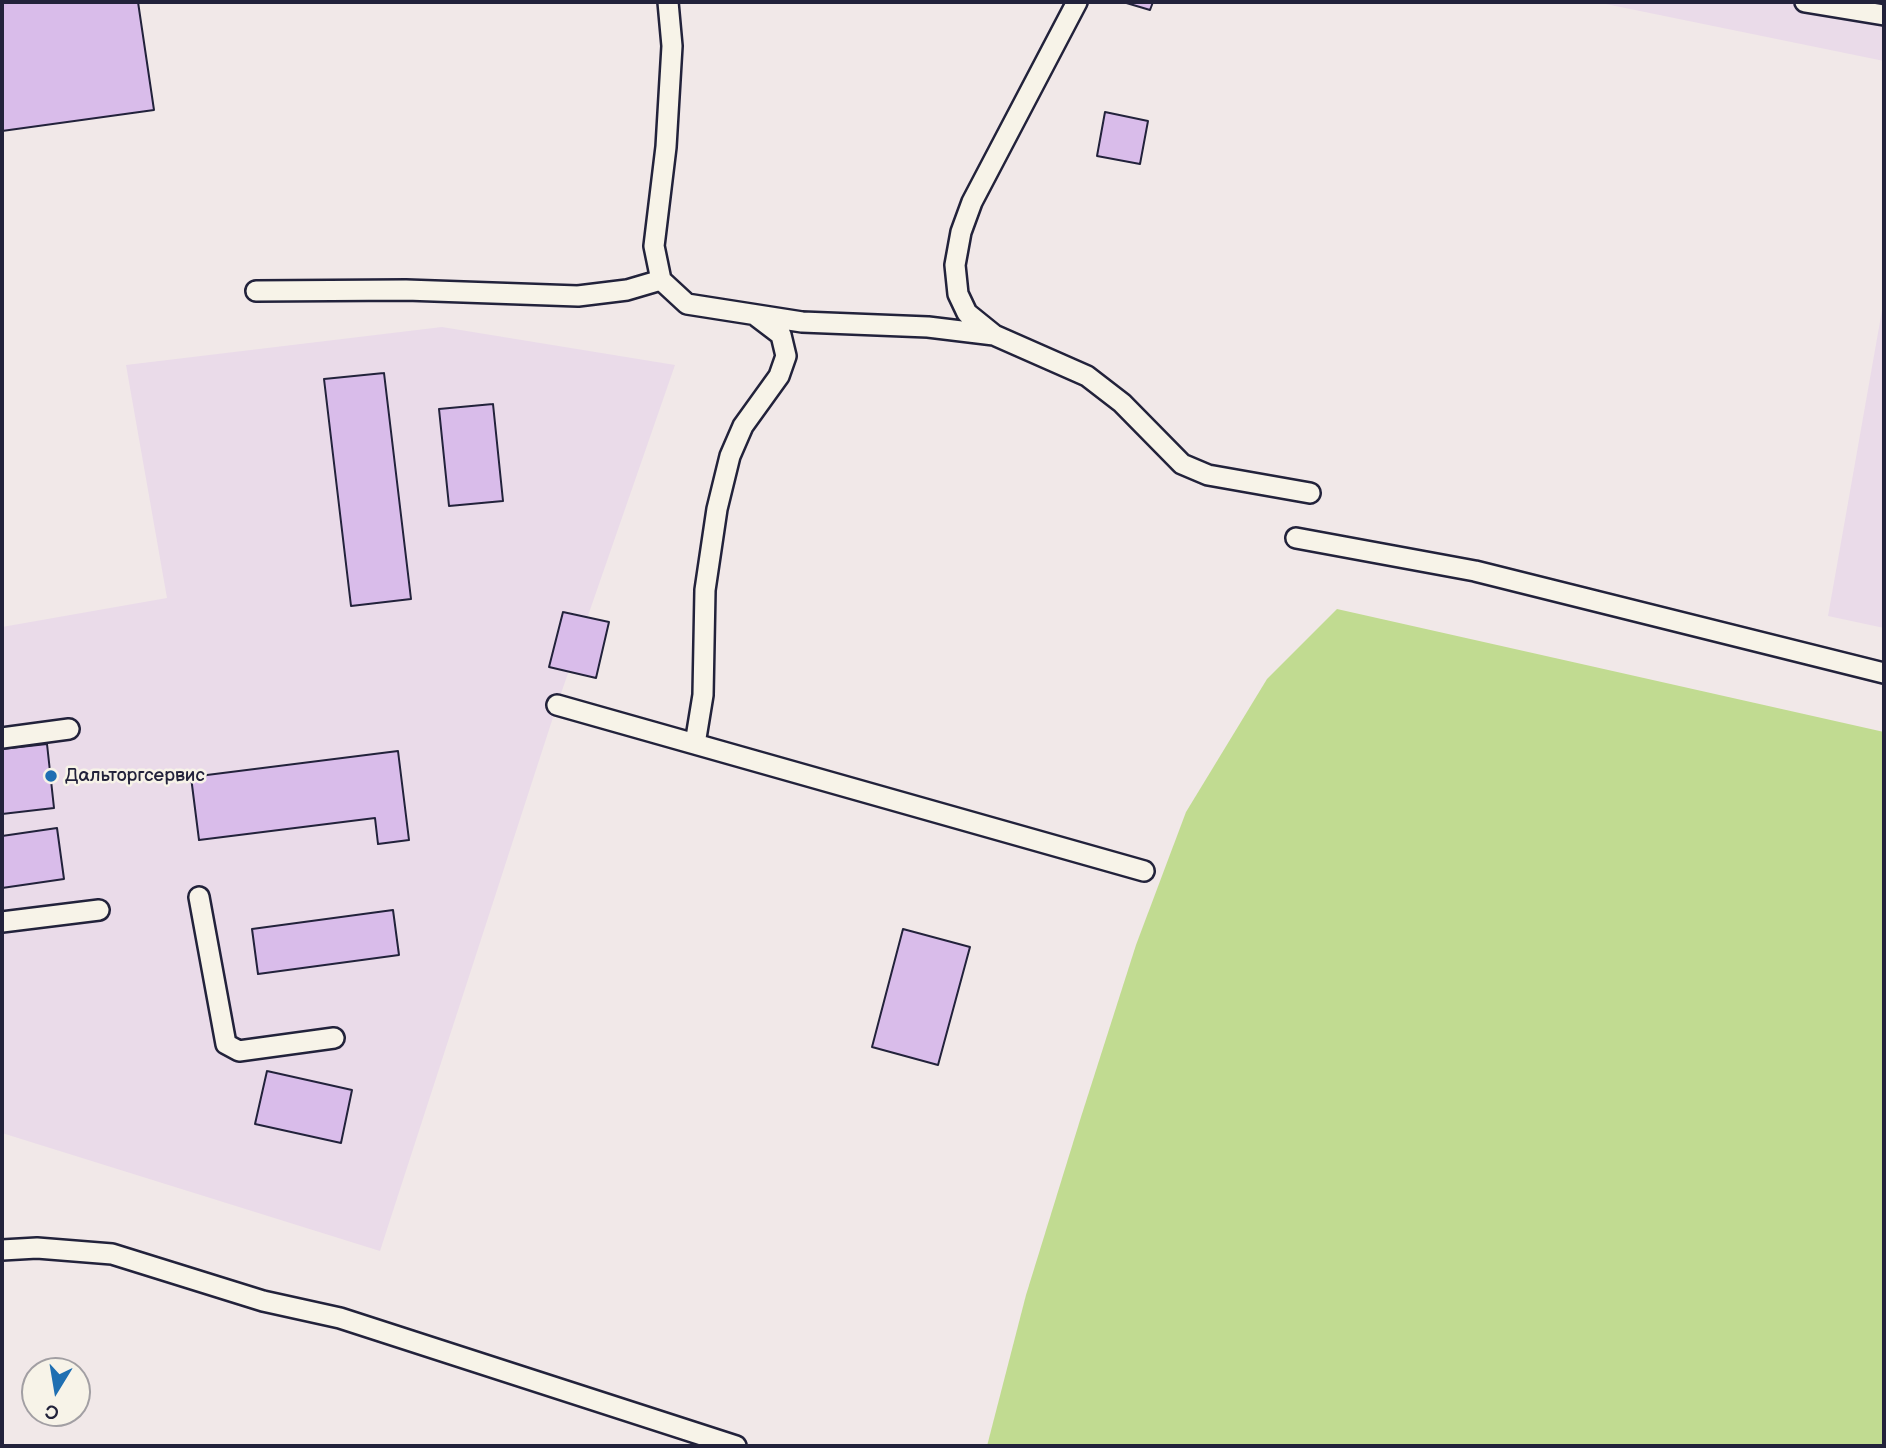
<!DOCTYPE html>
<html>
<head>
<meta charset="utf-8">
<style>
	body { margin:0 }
	#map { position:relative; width:1886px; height:1448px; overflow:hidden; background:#f1e8e8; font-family:"Balsamiq Sans",sans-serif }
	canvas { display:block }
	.frame { position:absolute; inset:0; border:4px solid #22223b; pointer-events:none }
	.north { position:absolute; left:21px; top:1357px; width:70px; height:70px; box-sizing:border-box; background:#f7f3e8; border:2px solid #a29fa3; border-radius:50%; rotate:191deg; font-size:19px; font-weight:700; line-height:28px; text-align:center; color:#22223b }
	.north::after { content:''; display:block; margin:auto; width:24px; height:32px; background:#1f6fb2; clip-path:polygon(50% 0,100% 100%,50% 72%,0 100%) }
</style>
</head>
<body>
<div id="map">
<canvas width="1886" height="1448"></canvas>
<div class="frame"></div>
<div class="north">С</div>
</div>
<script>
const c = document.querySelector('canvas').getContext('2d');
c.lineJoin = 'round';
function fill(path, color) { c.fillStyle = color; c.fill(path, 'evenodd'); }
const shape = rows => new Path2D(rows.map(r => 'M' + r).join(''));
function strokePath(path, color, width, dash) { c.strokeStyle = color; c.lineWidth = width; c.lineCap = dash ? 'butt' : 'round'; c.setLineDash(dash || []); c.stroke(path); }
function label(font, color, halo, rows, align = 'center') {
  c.font = font + ' "Balsamiq Sans",sans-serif'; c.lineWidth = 5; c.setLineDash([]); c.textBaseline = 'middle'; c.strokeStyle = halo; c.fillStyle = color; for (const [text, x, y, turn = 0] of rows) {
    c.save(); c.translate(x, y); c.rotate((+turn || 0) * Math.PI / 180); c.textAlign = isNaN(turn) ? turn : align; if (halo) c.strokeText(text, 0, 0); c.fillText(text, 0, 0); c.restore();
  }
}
fill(shape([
	[1596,2,1884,2,1884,61],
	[1884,299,1884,628,1828,616],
	[442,327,675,365,557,705,380,1251,2,1133,2,627,167,598,126,365]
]), '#eadbe9');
fill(shape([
	[1337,609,1884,732,1884,1446,987,1446,1026,1295,1081,1117,1136,945,1186,812,1267,679]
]), '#c1db91');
const building = shape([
	[2,2,138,2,154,110,2,131,2,2],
	[1123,2,1153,2,1150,10,1123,2],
	[1105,112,1148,121,1140,164,1097,156,1105,112],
	[384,373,411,599,351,606,324,379,384,373],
	[493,404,503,501,449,506,439,409,493,404],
	[563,612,609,622,596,678,549,667,563,612],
	[47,744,54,808,2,814,2,749,47,744],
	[398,751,409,840,378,844,375,818,199,840,191,777,398,751],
	[57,828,64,879,2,888,2,836,57,828],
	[393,910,399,955,258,974,252,929,393,910],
	[903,929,970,947,938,1065,872,1047,903,929],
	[267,1071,352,1090,341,1143,255,1124,267,1071]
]);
fill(building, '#d9bcea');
strokePath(building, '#22223b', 2);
const service = shape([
	[668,2,672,46,666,147,654,246,661,280,687,304,802,322,928,327,994,335,1087,376,1122,403,1182,464,1208,475,1310,493],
	[1805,2,1884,15],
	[256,291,406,290,578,296,627,290,661,280],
	[993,334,967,313,958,294,955,265,961,232,972,202,1077,2],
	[1296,538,1475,571,1884,673],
	[557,705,1144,871],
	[2,738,69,729],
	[695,744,703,695,705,590,717,509,730,456,743,426,779,376,786,356,781,335,756,316],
	[199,897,226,1044,239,1051,334,1038],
	[2,922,99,910],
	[2,1250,37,1248,112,1254,263,1301,340,1318,736,1446]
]);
strokePath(service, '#22223b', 24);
strokePath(service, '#f7f3e8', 19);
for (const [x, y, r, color] of [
	[51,776,7,"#1f6fb2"]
]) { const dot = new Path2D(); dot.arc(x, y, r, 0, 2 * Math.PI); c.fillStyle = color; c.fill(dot); strokePath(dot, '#f7f3e8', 2.5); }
label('19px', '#22223b', '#f7f3e8', [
	["Дальторгсервис",65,776]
], 'left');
</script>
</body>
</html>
